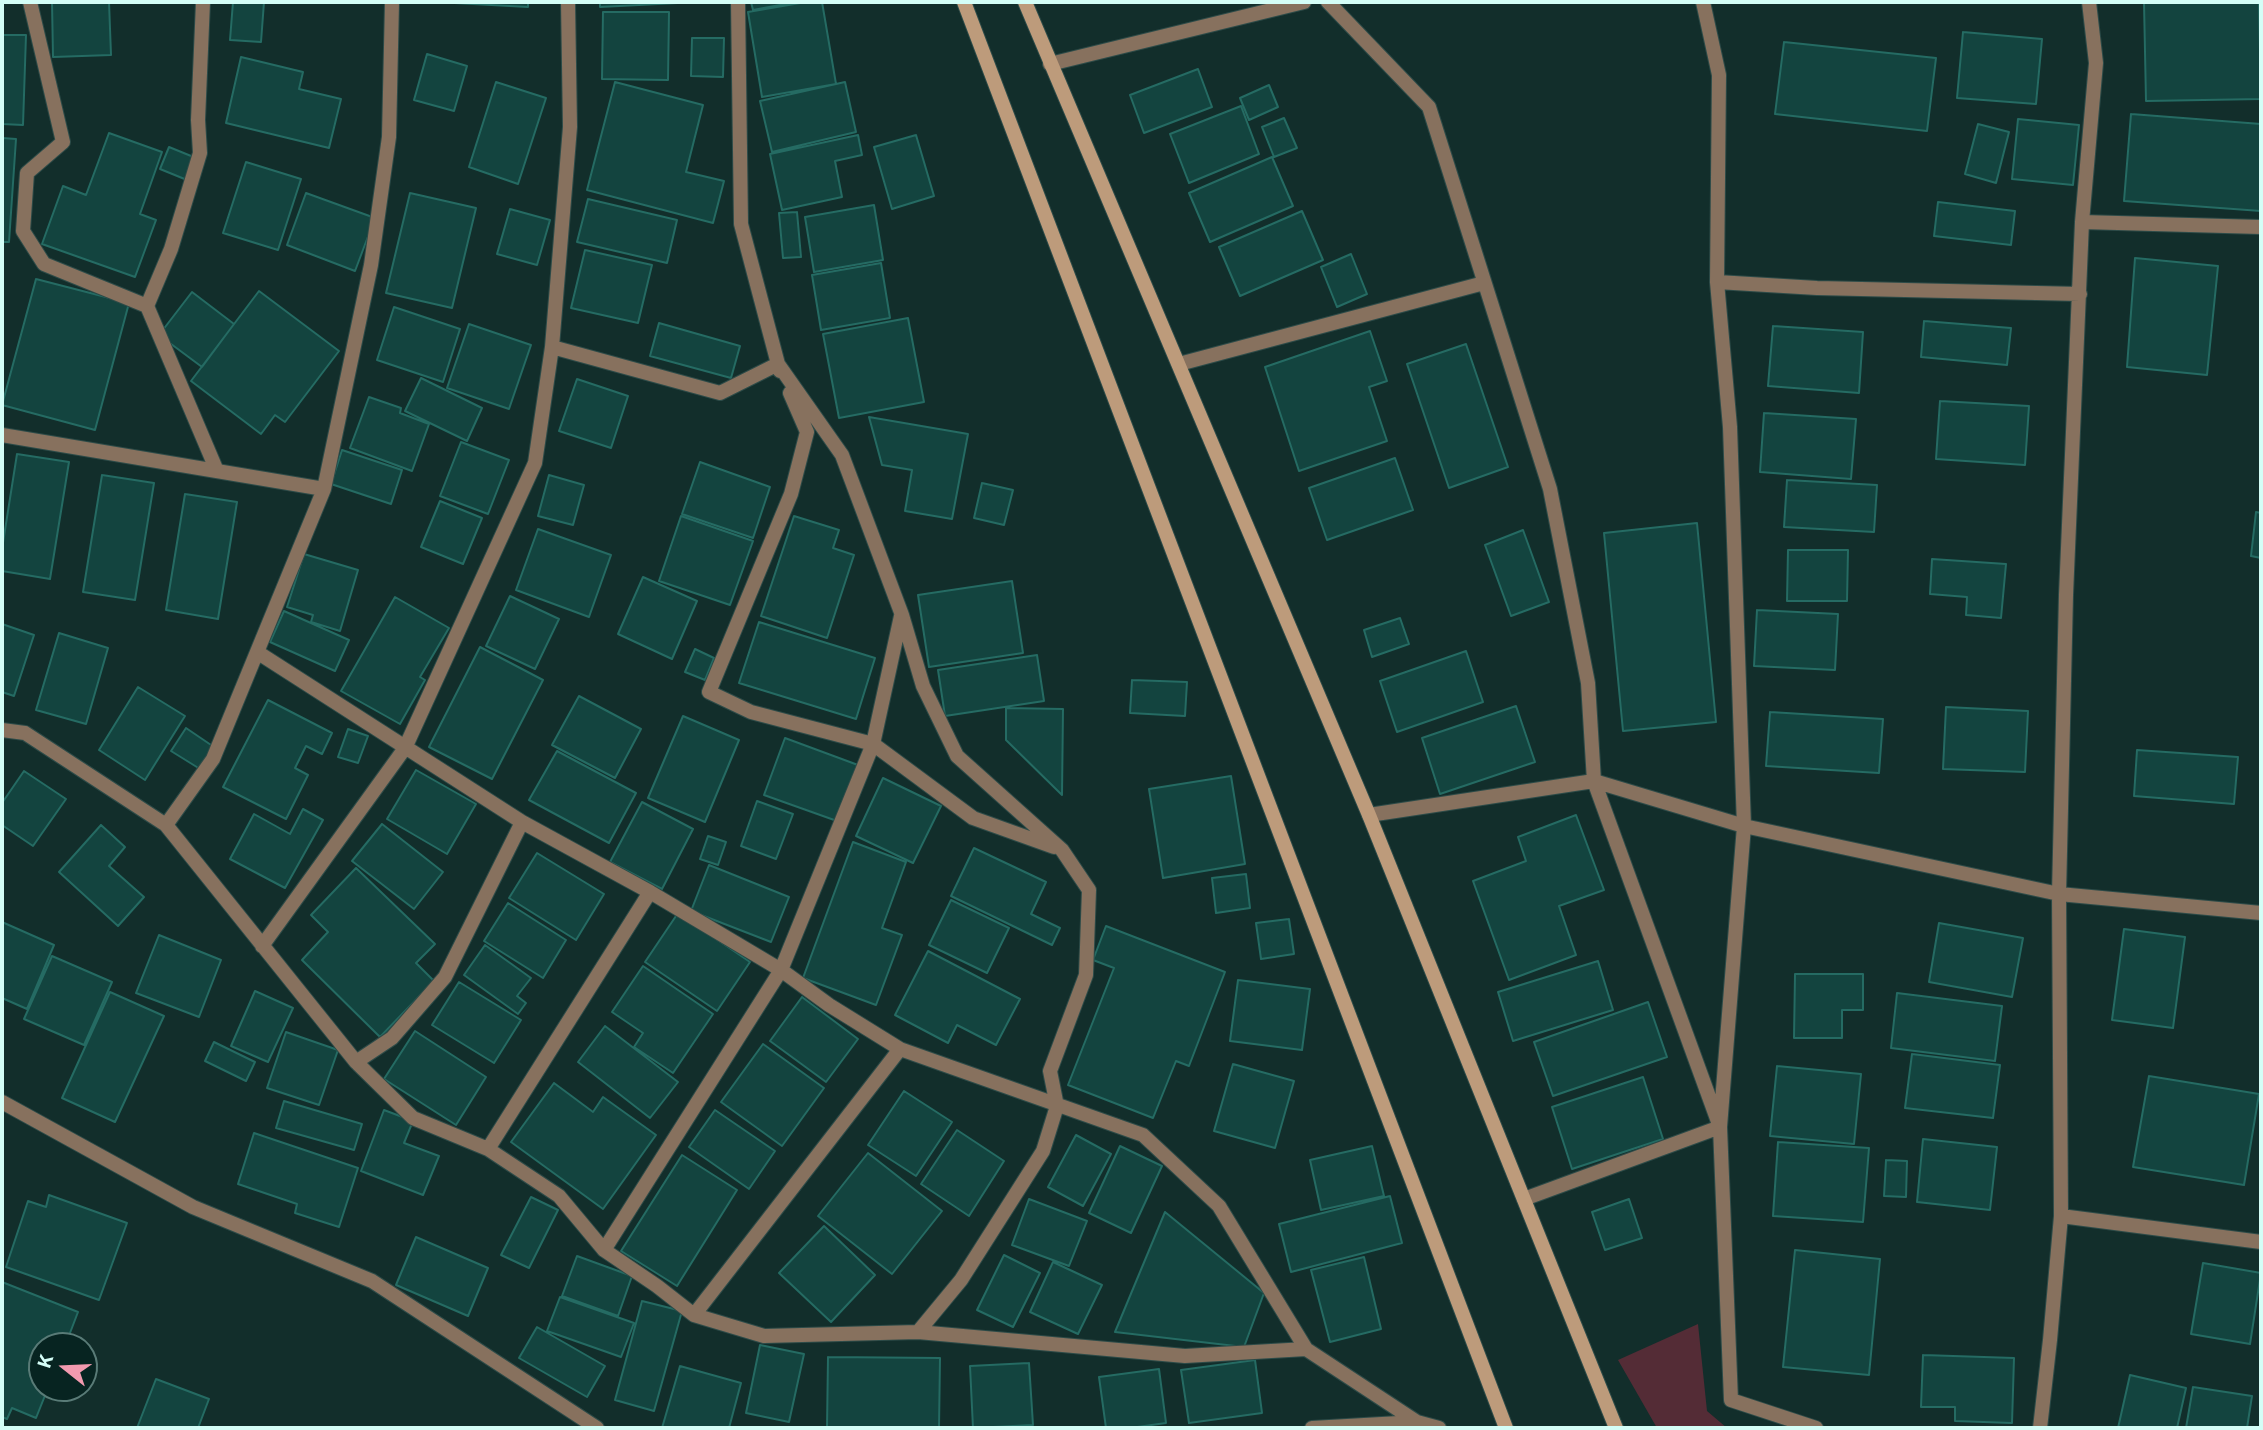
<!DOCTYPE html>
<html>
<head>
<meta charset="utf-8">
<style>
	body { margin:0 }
	#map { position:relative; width:2263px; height:1430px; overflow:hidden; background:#122e2b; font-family:"IBM Plex Sans",sans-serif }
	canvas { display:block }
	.frame { position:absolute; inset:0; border:4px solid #d4fef7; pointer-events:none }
	.north { position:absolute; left:28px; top:1332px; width:70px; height:70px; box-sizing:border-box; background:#072421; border:2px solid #597b77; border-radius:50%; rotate:288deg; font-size:19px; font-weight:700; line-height:28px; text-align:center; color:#d4fef7 }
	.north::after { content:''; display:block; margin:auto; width:24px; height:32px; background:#f29aaf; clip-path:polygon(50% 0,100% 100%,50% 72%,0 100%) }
</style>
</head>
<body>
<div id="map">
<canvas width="2263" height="1430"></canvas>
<div class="frame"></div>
<div class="north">K</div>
</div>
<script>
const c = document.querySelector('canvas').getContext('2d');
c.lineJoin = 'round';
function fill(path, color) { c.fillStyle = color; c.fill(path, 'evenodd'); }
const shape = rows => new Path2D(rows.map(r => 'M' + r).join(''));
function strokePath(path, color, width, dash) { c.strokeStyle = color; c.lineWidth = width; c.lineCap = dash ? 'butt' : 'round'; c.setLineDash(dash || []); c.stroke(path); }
fill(shape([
	[1698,1324,1707,1411,1727,1428,1657,1428,1618,1360]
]), '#542c36');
const building = shape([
	[52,2,109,2,111,55,53,57,52,2],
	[233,2,264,2,261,42,230,40,233,2],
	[436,2,528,2,528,7,436,2],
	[600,2,678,2,678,3,600,7,600,2],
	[751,2,796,2,753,10,751,2],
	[806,2,822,2,836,84,762,97,748,12,806,2],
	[2144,2,2259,2,2261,99,2146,101,2144,2],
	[603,12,669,12,668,80,602,79,603,12],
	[1963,32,2042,39,2036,104,1957,98,1963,32],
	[2,35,26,35,23,125,2,124,2,35],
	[692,38,724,38,723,77,691,76,692,38],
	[1784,42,1936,58,1927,131,1775,114,1784,42],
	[427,54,467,66,454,111,414,100,427,54],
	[241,57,303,72,299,89,341,99,329,148,226,123,241,57],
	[1198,69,1212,107,1144,133,1130,95,1198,69],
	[496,82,546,98,518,184,469,167,496,82],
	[615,82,703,105,686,172,724,181,713,223,587,190,615,82],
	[845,82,856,132,772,152,760,101,845,82],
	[1269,85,1278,107,1249,120,1240,98,1269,85],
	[1241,106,1259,154,1189,183,1170,134,1241,106],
	[2131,114,2261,124,2261,211,2124,201,2131,114],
	[1284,118,1297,148,1274,157,1262,127,1284,118],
	[2018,119,2079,125,2073,185,2012,179,2018,119],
	[1978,124,2009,132,1996,183,1965,174,1978,124],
	[109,133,162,152,140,214,156,220,135,277,42,244,63,186,86,195,109,133],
	[858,135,862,155,835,161,842,197,782,210,770,154,858,135],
	[916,135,934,196,892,209,874,147,916,135],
	[2,138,16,139,9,242,2,242,2,138],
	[169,147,196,158,187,180,160,169,169,147],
	[1272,157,1293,206,1210,242,1189,193,1272,157],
	[246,162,301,179,278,250,223,233,246,162],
	[306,193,375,218,355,271,287,245,306,193],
	[410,193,476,208,452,308,386,293,410,193],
	[588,199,677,220,667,263,577,242,588,199],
	[1938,202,2015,211,2011,245,1934,236,1938,202],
	[874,205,883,260,814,272,805,217,874,205],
	[510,209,550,220,537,265,497,254,510,209],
	[1302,211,1323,260,1240,296,1219,247,1302,211],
	[797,212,801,257,783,258,779,213,797,212],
	[585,250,652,265,638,323,571,308,585,250],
	[1351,254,1367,294,1337,307,1321,267,1351,254],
	[2135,258,2218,266,2207,375,2127,367,2135,258],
	[881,263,890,318,821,330,812,275,881,263],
	[36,279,129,303,95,430,2,405,36,279],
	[259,291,339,351,285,422,275,415,261,434,191,381,259,291],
	[192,292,234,324,202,367,159,335,192,292],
	[394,307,460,329,443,382,377,360,394,307],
	[908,318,924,402,839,418,823,334,908,318],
	[1924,321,2011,328,2007,365,1921,357,1924,321],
	[659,323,740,346,731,378,650,356,659,323],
	[469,324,531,345,509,409,447,388,469,324],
	[1773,326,1863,332,1859,393,1768,386,1773,326],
	[1370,331,1387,381,1369,387,1387,441,1299,471,1265,367,1370,331],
	[1466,344,1508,467,1449,488,1407,364,1466,344],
	[421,378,482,408,467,441,405,411,421,378],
	[577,379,628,396,611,448,559,431,577,379],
	[369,397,401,408,400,413,429,424,412,471,350,448,369,397],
	[1940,401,2029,406,2025,465,1936,459,1940,401],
	[1764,413,1856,419,1851,479,1760,472,1764,413],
	[869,417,968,434,952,519,905,511,912,470,882,465,869,417],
	[461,442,509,460,488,514,440,496,461,442],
	[342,450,402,470,391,504,331,484,342,450],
	[17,454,69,462,50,579,2,571,2,549,17,454],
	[1395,458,1413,510,1327,540,1309,488,1395,458],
	[700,462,770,487,753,538,682,514,700,462],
	[102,475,154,483,135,600,83,592,102,475],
	[549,475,584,485,573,525,538,516,549,475],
	[1787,480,1877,485,1874,532,1784,527,1787,480],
	[982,483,1013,490,1004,525,974,518,982,483],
	[185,494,237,502,218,619,166,610,185,494],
	[440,501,482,518,463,564,421,547,440,501],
	[2256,512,2261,513,2261,558,2251,556,2256,512],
	[681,516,753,541,730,605,659,581,681,516],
	[794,516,839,530,833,548,854,555,827,638,761,616,794,516],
	[1697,523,1716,722,1623,731,1604,533,1697,523],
	[538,529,611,555,589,617,516,590,538,529],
	[1523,530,1549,602,1511,616,1485,545,1523,530],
	[1788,550,1848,550,1847,601,1787,601,1788,550],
	[304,554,358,570,340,631,311,622,313,615,287,607,304,554],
	[1932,559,2006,564,2001,618,1966,615,1967,597,1930,594,1932,559],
	[643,577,697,601,672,659,618,634,643,577],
	[1012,581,1023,653,929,667,918,595,1012,581],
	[510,596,559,619,535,669,486,646,510,596],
	[395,597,449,628,420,677,425,680,400,724,341,691,395,597],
	[1757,610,1838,614,1835,670,1754,666,1757,610],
	[284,611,349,640,335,671,270,642,284,611],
	[1400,618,1409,644,1372,657,1364,630,1400,618],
	[759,622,875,658,856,719,739,683,759,622],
	[2,624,34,635,14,696,2,692,2,624],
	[59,633,108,648,86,724,36,710,59,633],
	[480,647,543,680,492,779,429,747,480,647],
	[695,649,714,658,705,680,685,672,695,649],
	[1466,651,1483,702,1397,732,1380,681,1466,651],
	[1037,655,1044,701,945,716,938,670,1037,655],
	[1132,680,1187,682,1185,716,1130,713,1132,680],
	[138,687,185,716,145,780,99,750,138,687],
	[579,696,641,729,615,778,552,745,579,696],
	[268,700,332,733,322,754,306,746,295,768,308,775,286,819,223,787,268,700],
	[1516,706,1535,762,1440,794,1422,738,1516,706],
	[1946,707,2028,711,2025,772,1943,769,1946,707],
	[1006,708,1063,709,1062,795,1006,740,1006,708],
	[1770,712,1883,719,1879,773,1766,766,1770,712],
	[683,716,739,740,705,822,648,798,683,716],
	[186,728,214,747,200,769,171,751,186,728],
	[348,729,368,736,358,763,338,757,348,729],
	[785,738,858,765,837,821,764,795,785,738],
	[2137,750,2238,757,2234,804,2134,796,2137,750],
	[557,751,636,793,609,843,529,800,557,751],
	[416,770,476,804,447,854,387,819,416,770],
	[24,771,66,799,33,846,2,825,2,803,24,771],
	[1231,776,1245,864,1163,878,1149,789,1231,776],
	[883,778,941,806,913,863,856,836,883,778],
	[757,801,793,814,776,859,741,846,757,801],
	[642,802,693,829,662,889,610,862,642,802],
	[303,809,323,820,285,888,230,859,254,814,290,834,303,809],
	[1576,815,1604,890,1559,906,1576,955,1509,980,1473,881,1526,861,1518,837,1576,815],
	[382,824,443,872,414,909,352,861,382,824],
	[101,825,125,847,109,866,144,897,118,926,59,872,101,825],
	[708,836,726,842,718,865,700,859,708,836],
	[853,842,906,862,882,928,902,935,876,1005,803,978,853,842],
	[974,848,1046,882,1031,914,1060,928,1052,945,951,896,974,848],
	[537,853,604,894,576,940,509,898,537,853],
	[709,865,789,897,771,942,691,911,709,865],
	[356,868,435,944,416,963,434,981,380,1037,302,960,328,932,311,915,356,868],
	[1246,874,1250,908,1216,913,1212,878,1246,874],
	[951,900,1009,928,987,973,929,945,951,900],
	[508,903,566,940,543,978,484,941,508,903],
	[678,913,750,962,717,1011,645,962,678,913],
	[1289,919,1294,954,1261,959,1256,923,1289,919],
	[2,922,54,945,27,1009,2,998,2,922],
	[1939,923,2023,938,2012,997,1929,982,1939,923],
	[1106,926,1225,972,1189,1066,1176,1061,1153,1118,1068,1085,1114,968,1093,960,1106,926],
	[2124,929,2185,937,2173,1028,2112,1020,2124,929],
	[159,935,221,960,199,1017,136,993,159,935],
	[485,945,531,978,517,996,526,1003,518,1014,464,975,485,945],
	[928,951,1020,999,996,1045,957,1025,948,1043,895,1015,928,951],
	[52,956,112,982,84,1045,24,1019,52,956],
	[1598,961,1613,1010,1513,1041,1498,992,1598,961],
	[643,966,713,1014,673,1073,634,1047,643,1033,612,1012,643,966],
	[1795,974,1863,974,1863,1010,1842,1010,1842,1038,1794,1038,1795,974],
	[1238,980,1310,989,1302,1050,1230,1041,1238,980],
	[459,982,521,1020,494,1063,432,1025,459,982],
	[255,991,293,1008,268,1062,231,1046,255,991],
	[110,992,164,1016,115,1122,62,1098,110,992],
	[1897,993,2002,1006,1995,1061,1891,1048,1897,993],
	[802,997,858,1039,826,1082,770,1041,802,997],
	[1648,1002,1667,1057,1553,1096,1534,1042,1648,1002],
	[605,1026,678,1082,650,1118,578,1062,605,1026],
	[415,1031,486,1077,456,1125,384,1079,415,1031],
	[286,1032,338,1050,319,1105,267,1088,286,1032],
	[214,1042,255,1062,246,1081,205,1061,214,1042],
	[763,1044,824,1088,782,1146,721,1102,763,1044],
	[1912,1054,2000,1065,1993,1118,1905,1108,1912,1054],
	[1233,1064,1294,1081,1275,1148,1214,1131,1233,1064],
	[1777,1066,1861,1074,1854,1144,1770,1136,1777,1066],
	[2149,1076,2259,1094,2244,1185,2133,1167,2149,1076],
	[1643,1077,1663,1139,1572,1169,1552,1107,1643,1077],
	[554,1083,593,1112,603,1097,656,1135,603,1209,511,1142,554,1083],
	[904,1091,952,1122,916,1176,868,1145,904,1091],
	[284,1101,362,1124,354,1150,276,1128,284,1101],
	[384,1110,413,1121,404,1143,439,1156,423,1195,361,1171,384,1110],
	[715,1110,775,1151,749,1189,689,1147,715,1110],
	[957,1130,1004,1161,969,1216,921,1184,957,1130],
	[254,1133,358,1168,339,1227,295,1213,297,1204,238,1184,254,1133],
	[1076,1135,1111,1154,1083,1206,1048,1187,1076,1135],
	[1923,1139,1997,1147,1990,1210,1917,1202,1923,1139],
	[1778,1142,1869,1148,1863,1222,1773,1216,1778,1142],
	[1120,1146,1162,1166,1131,1233,1089,1213,1120,1146],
	[1372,1146,1384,1196,1321,1210,1310,1160,1372,1146],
	[868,1153,942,1211,892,1274,818,1216,868,1153],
	[682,1155,737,1190,677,1286,621,1251,682,1155],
	[1886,1160,1907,1161,1906,1197,1884,1196,1886,1160],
	[49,1195,127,1223,99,1300,6,1267,28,1201,46,1207,49,1195],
	[1390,1196,1402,1243,1291,1272,1279,1224,1390,1196],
	[531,1197,558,1210,529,1268,501,1255,531,1197],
	[1029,1199,1087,1221,1069,1266,1012,1245,1029,1199],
	[1629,1199,1642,1238,1605,1250,1592,1212,1629,1199],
	[1165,1212,1264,1293,1244,1347,1115,1332,1165,1212],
	[824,1226,875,1275,831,1322,779,1273,824,1226],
	[416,1237,488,1268,468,1316,396,1285,416,1237],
	[1795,1250,1880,1259,1869,1375,1783,1367,1795,1250],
	[1004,1255,1040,1273,1013,1327,977,1310,1004,1255],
	[577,1256,632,1276,618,1316,562,1296,577,1256],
	[1364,1257,1381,1329,1330,1342,1311,1270,1364,1257],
	[1053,1262,1102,1285,1078,1334,1030,1312,1053,1262],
	[2203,1263,2261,1273,2250,1344,2191,1334,2203,1263],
	[2,1282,78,1312,65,1346,42,1346,42,1388,48,1388,36,1418,12,1408,7,1419,2,1417,2,1282],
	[560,1297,634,1323,621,1357,547,1331,560,1297],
	[642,1301,682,1311,654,1411,615,1400,642,1301],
	[537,1327,605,1366,587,1397,519,1358,537,1327],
	[760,1345,804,1354,789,1422,746,1413,760,1345],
	[1923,1355,2014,1358,2012,1423,1955,1421,1955,1407,1921,1407,1923,1355],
	[828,1357,940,1358,939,1428,827,1428,828,1357],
	[1255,1360,1262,1413,1189,1423,1181,1370,1255,1360],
	[1029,1363,1033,1425,973,1428,970,1366,1029,1363],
	[680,1366,741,1383,729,1428,662,1428,680,1366],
	[1159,1369,1166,1423,1130,1428,1106,1428,1099,1377,1159,1369],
	[2130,1375,2186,1388,2177,1428,2118,1428,2130,1375],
	[156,1379,209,1399,198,1428,137,1428,156,1379],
	[2193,1387,2252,1396,2247,1428,2186,1428,2193,1387]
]);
fill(building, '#13443f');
strokePath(building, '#256b63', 2);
const street = shape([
	[30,2,63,142,27,173,23,231,44,264,147,306],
	[203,2,198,120,200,153,171,249,147,306,217,471],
	[738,2,741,224,778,364,842,455,902,615,923,686,957,756,1062,850,1089,890,1086,975,1050,1071,1057,1106,1043,1151,961,1280,918,1332],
	[1328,2,1429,107,1550,489,1588,683,1594,781,1720,1127,1524,1199],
	[1703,2,1719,75,1717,282,1730,427,1744,826,1720,1127,1731,1400,1816,1428],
	[1050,64,1304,2],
	[2082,222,2096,63,2089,2],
	[1717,282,1817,288,2080,294],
	[552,347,720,393,778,364,780,371],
	[1179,364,1484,283],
	[790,393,807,432,791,494,709,692,751,712,873,744,973,818,1054,847],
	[2,435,324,489],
	[257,652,522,822,650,892,781,970,829,1005,900,1049,1143,1135,1219,1206,1306,1349],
	[2,730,25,733,166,825,356,1062,413,1118,488,1149,559,1196,604,1250,657,1286,694,1315,764,1336,918,1332,1185,1356,1306,1349,1417,1422],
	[1369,815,1594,781,1744,826,2059,894,2261,913],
	[166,825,213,759,324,489,371,265,389,137,392,2],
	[262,946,405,748,535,463,552,347,570,127,568,2],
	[356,1062,392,1038,445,977,522,822],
	[2,1102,193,1207,372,1281,597,1428],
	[488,1149,650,892],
	[2061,1216,2261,1242],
	[604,1250,781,970,873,744,901,616],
	[694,1315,900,1049],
	[1312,1428,1417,1422,1439,1428],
	[2040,1428,2050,1340,2061,1216,2059,894,2066,595,2082,222,2261,227]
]);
const secondary = shape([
	[964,2,1506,1428],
	[1025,2,1369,815,1616,1428]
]);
strokePath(street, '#2d4b48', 16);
strokePath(secondary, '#2d4b48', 16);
strokePath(street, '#87715e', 14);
strokePath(secondary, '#bd9b7b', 14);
</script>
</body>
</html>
